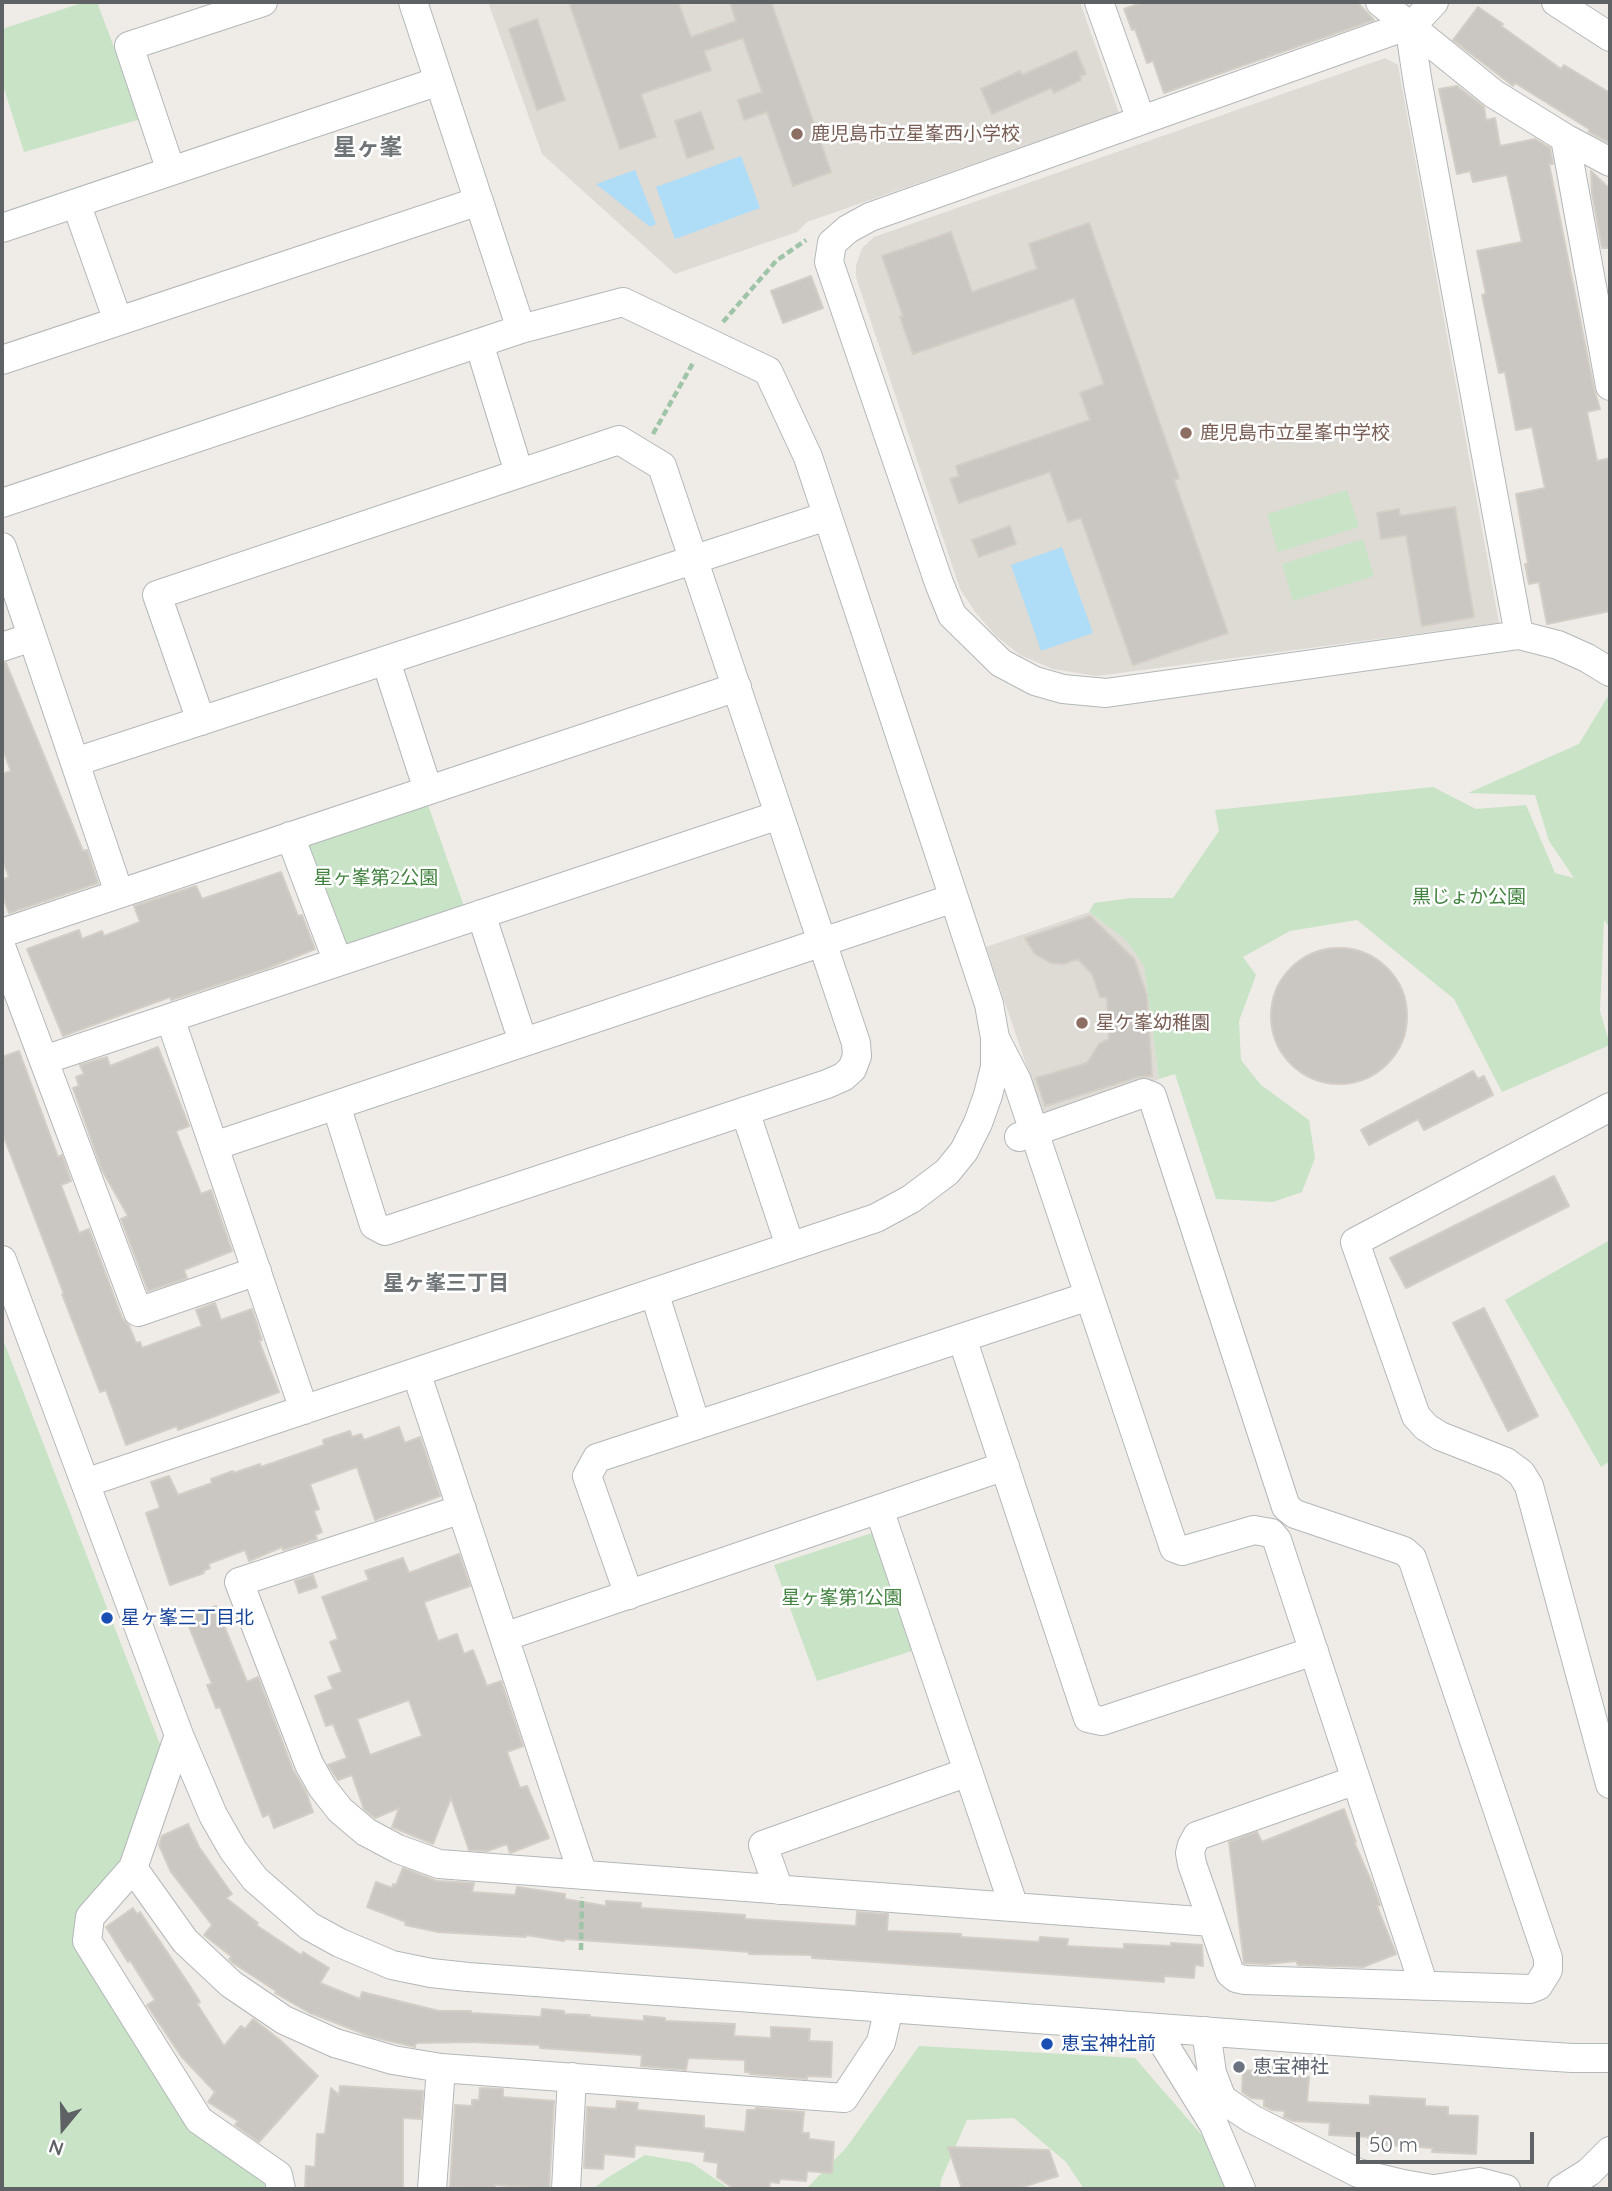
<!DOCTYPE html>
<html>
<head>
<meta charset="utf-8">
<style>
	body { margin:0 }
	#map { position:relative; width:1612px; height:2191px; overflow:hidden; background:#efece7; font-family:Quicksand,sans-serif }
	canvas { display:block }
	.frame { position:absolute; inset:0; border:4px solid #5e6265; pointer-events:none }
	.north { position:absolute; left:28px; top:2093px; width:70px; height:70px; -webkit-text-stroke:5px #fff; paint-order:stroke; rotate:199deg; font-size:19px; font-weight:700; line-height:28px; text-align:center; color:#5e6265 }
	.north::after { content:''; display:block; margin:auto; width:24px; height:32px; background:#5e6265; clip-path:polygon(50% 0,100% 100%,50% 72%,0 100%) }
	.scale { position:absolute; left:1356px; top:2132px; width:178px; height:32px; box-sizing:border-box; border:4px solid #5e6265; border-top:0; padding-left:9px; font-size:21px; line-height:24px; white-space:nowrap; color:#5e6265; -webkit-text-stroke:5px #fff; paint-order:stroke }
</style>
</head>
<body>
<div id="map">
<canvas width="1612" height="2191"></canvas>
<div class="frame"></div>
<div class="north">N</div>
<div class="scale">50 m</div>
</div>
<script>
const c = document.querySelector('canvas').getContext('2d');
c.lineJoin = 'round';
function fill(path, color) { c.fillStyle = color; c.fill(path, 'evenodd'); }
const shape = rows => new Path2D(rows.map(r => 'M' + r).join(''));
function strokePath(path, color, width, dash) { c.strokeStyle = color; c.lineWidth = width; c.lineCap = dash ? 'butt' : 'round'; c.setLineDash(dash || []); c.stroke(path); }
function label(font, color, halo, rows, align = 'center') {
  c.font = font + ' Quicksand,"Noto Sans JP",sans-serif'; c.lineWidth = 5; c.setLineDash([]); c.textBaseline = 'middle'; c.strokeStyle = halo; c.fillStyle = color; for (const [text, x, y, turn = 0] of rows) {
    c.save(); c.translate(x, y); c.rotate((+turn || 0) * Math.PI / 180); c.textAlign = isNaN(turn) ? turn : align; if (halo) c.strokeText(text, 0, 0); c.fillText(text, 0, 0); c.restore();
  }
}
fill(shape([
	[488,2,1080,2,1119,113,807,222,797,232,675,274,542,154],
	[1385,58,1398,65,1499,623,1097,676,1053,669,1020,655,996,636,976,613,960,589,856,277,856,265,862,248,874,237],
	[1089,912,1126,940,1144,966,1159,1079,1045,1120,986,947]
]), '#dedbd5');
fill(shape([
	[85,2,97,2,141,119,24,152,2,82,2,29],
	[1347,490,1359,527,1278,552,1267,514],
	[1363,539,1374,576,1293,601,1282,564],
	[1610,693,1610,928,1604,920,1600,1011,1610,1045,1502,1092,1454,999,1357,920,1290,931,1243,957,1256,975,1239,1021,1241,1060,1261,1085,1309,1120,1315,1158,1302,1192,1273,1202,1216,1199,1175,1074,1159,1079,1144,966,1126,940,1089,912,1094,903,1131,898,1173,898,1219,831,1215,810,1433,787,1476,809,1526,805,1555,873,1574,878,1549,841,1535,795,1468,793,1579,744],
	[427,802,465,909,352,946,340,942,305,852,307,840],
	[1610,1240,1610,1461,1601,1467,1505,1300],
	[2,1337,161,1747,118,1870,80,1910,190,2128,271,2180,273,2189,2,2189],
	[875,1532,912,1651,817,1681,774,1565],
	[919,2046,1135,2058,1213,2148,1229,2189,1084,2189,1066,2162,1014,2118,967,2120,941,2180,940,2189,806,2189,846,2148],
	[645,2155,692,2163,730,2189,593,2189,607,2178]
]), '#c8e3c6');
fill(shape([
	[741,156,760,208,675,239,656,187],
	[635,170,656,224,650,227,596,184],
	[1062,547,1093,633,1041,651,1011,565]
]), '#afdcf6');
const building = shape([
	[569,2,678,2,691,37,736,21,730,2,771,2,831,172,793,186,767,112,744,120,738,100,762,92,743,38,704,51,711,70,641,94,656,137,620,149,569,2],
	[1144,2,1357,2,1374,20,1164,93,1153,61,1147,63,1135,29,1132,30,1124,9,1144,2],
	[1478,7,1503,24,1501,26,1561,69,1564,65,1610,93,1610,143,1589,132,1589,129,1515,83,1513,86,1453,40,1478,7],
	[537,19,565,100,537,110,509,29,537,19],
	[1076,51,1086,74,1080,76,1081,80,1054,93,1051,88,992,114,981,89,1020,71,1022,75,1076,51],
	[1457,86,1484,107,1486,120,1495,118,1500,146,1535,139,1550,148,1553,164,1549,164,1594,389,1600,409,1587,412,1597,461,1610,458,1610,611,1547,624,1539,582,1529,584,1525,564,1528,564,1516,494,1545,488,1532,427,1516,430,1505,372,1499,373,1482,295,1486,294,1477,251,1522,242,1507,175,1473,182,1470,171,1457,174,1439,89,1457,86],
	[701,112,714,149,687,158,675,121,701,112],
	[1591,171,1610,189,1610,248,1602,248,1592,193,1591,171],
	[1089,223,1179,478,1174,480,1228,633,1133,665,1081,518,1068,522,1050,472,959,503,950,479,959,476,956,466,1090,420,1080,393,1104,384,1074,298,913,354,900,317,903,316,882,256,951,232,972,292,1037,269,1029,244,1089,223],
	[811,276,823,308,783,323,771,291,811,276],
	[1455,507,1474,617,1422,626,1406,535,1381,539,1377,513,1399,509,1400,516,1455,507],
	[1010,526,1016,544,979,557,972,540,1010,526],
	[2,663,6,663,83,851,87,850,98,883,9,913,2,894,2,880,9,877,2,859,2,774,11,771,2,748,2,663],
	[281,872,298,916,302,915,315,949,268,968,171,1000,170,997,63,1036,27,949,79,930,82,939,102,931,104,936,140,922,134,906,196,886,202,899,281,872],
	[1090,916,1134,959,1147,996,1152,1076,1138,1077,1045,1106,1036,1078,1087,1063,1099,1044,1109,1039,1107,998,1100,997,1092,974,1078,959,1063,964,1051,963,1035,954,1025,938,1090,916],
	'1271 1016a68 68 0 1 1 136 0a68 68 0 1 1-136 0Z',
	[158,1047,189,1126,176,1131,201,1194,211,1190,232,1251,184,1270,187,1278,148,1291,121,1219,128,1216,102,1170,73,1088,79,1086,76,1077,84,1074,80,1065,107,1057,110,1066,158,1047],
	[19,1051,58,1157,62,1155,71,1181,61,1185,79,1233,89,1229,122,1318,129,1326,136,1343,140,1342,142,1348,202,1326,196,1310,215,1303,221,1320,252,1309,262,1340,259,1341,279,1392,178,1430,177,1426,126,1445,106,1390,100,1392,76,1330,62,1294,64,1294,2,1132,2,1057,19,1051],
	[1473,1071,1478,1079,1484,1076,1493,1095,1424,1130,1418,1119,1369,1145,1361,1130,1473,1071],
	[1554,1176,1569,1206,1406,1288,1390,1258,1554,1176],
	[1484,1308,1538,1416,1508,1431,1453,1323,1484,1308],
	[399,1427,405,1443,420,1437,440,1496,375,1520,357,1467,310,1484,319,1509,314,1511,322,1532,315,1535,317,1539,283,1550,282,1547,249,1561,245,1550,208,1564,210,1568,203,1571,204,1573,170,1585,146,1513,160,1508,151,1482,169,1476,178,1495,212,1483,211,1479,233,1471,234,1473,260,1464,261,1467,324,1445,323,1440,350,1431,352,1437,361,1434,364,1440,399,1427],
	[459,1554,470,1586,424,1602,438,1641,457,1634,464,1654,473,1650,487,1686,501,1681,523,1746,507,1752,520,1788,527,1786,549,1838,510,1853,507,1844,487,1851,469,1850,451,1798,433,1844,392,1827,399,1808,375,1818,364,1809,352,1775,338,1780,328,1765,347,1758,333,1724,326,1726,315,1696,333,1689,328,1677,342,1672,330,1642,338,1639,322,1597,369,1580,365,1571,403,1558,409,1573,459,1554],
	[409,1700,422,1736,370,1755,357,1719,409,1700],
	[313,1575,317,1587,299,1593,295,1581,313,1575],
	[216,1606,247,1682,258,1677,293,1770,306,1792,313,1812,274,1828,269,1814,263,1817,220,1707,216,1708,207,1685,212,1684,188,1624,195,1621,192,1616,216,1606],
	[1344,1809,1356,1842,1354,1842,1372,1883,1380,1905,1377,1906,1396,1954,1363,1967,1298,1965,1296,1961,1267,1964,1244,1963,1229,1842,1257,1832,1262,1842,1344,1809],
	[188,1824,199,1847,232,1894,226,1898,258,1923,256,1925,301,1955,303,1952,329,1968,320,1983,360,1999,362,1992,439,2011,471,2011,471,2013,541,2017,542,2009,564,2011,564,2014,590,2015,589,2017,644,2021,644,2016,665,2018,665,2021,735,2024,734,2036,771,2038,771,2027,810,2029,809,2041,832,2042,831,2077,807,2076,807,2079,750,2074,750,2072,745,2072,745,2060,688,2058,686,2070,641,2066,642,2055,540,2048,540,2045,471,2042,416,2043,415,2047,372,2037,310,2013,275,1993,276,1991,233,1963,229,1959,232,1957,204,1935,212,1925,171,1872,159,1845,162,1836,188,1824],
	[403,1868,437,1881,474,1883,472,1892,515,1895,517,1887,565,1894,565,1899,606,1906,606,1901,641,1903,641,1908,745,1915,745,1919,856,1926,857,1912,888,1914,887,1931,961,1934,961,1937,1039,1942,1040,1937,1068,1939,1067,1946,1124,1949,1124,1944,1171,1946,1171,1943,1202,1945,1203,1966,1195,1965,1194,1978,1164,1976,1164,1982,860,1961,812,1958,812,1955,749,1954,749,1952,697,1948,564,1939,564,1941,526,1935,526,1937,438,1932,405,1925,406,1922,367,1907,376,1882,392,1888,393,1884,396,1885,403,1868],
	[133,1908,137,1914,140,1912,190,1986,200,2002,197,2004,224,2046,241,2026,245,2029,253,2019,280,2040,318,2076,259,2142,235,2125,238,2121,208,2102,215,2092,181,2056,147,2005,155,2000,130,1960,128,1962,106,1927,133,1908],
	[1261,2066,1283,2067,1283,2075,1309,2077,1307,2102,1370,2105,1370,2096,1425,2099,1425,2106,1448,2107,1448,2115,1478,2116,1476,2154,1432,2152,1433,2148,1368,2144,1368,2137,1329,2135,1330,2123,1293,2121,1284,2117,1285,2111,1272,2110,1264,2106,1264,2099,1251,2098,1242,2092,1243,2070,1261,2071,1261,2066],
	[340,2086,423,2091,421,2119,403,2118,403,2189,305,2189,306,2166,315,2167,317,2134,325,2134,331,2088,339,2095,340,2086],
	[480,2088,503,2089,503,2097,554,2101,549,2189,495,2185,495,2189,450,2187,455,2105,472,2106,472,2100,479,2100,480,2088],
	[617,2101,638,2103,637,2110,704,2116,704,2128,745,2132,747,2110,755,2110,756,2108,804,2112,802,2133,809,2133,809,2139,834,2142,832,2173,807,2171,806,2181,780,2179,779,2183,770,2182,769,2189,734,2189,717,2177,718,2163,704,2161,705,2152,635,2145,634,2157,604,2154,603,2169,584,2168,587,2107,616,2109,617,2101],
	[948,2147,1049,2150,1058,2176,1016,2189,962,2189,948,2147]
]);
fill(building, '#cac7c3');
strokePath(building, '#d3cec5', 2);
const minor = shape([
	[413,2,521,329],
	[1099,2,1141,120],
	[1380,2,1494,94,1565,138,1610,162],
	[1434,2,1416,21,1409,25,870,217,848,229,832,243,829,262,939,583,952,615,1001,663,1035,681,1063,689,1106,693,1519,635,1558,645,1587,658,1610,672],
	[1556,2,1610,37],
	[1409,25,1418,84,1519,635],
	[1565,138,1610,386],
	[171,171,129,46,263,2],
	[76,203,118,321],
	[2,228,439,81],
	[479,343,519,473],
	[2,360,479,201],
	[2,503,521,329,623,302,768,371,808,457,989,1004,995,1038,995,1067,988,1095,978,1123,964,1151,947,1172,911,1199,876,1218,85,1483],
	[2,547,119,893],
	[2,647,32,637],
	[386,661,428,790],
	[201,721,157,595,619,440,662,466,856,1043,857,1056,852,1069,843,1077,827,1084,385,1231,374,1225,336,1105],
	[75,762,827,516],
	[290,836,338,962],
	[481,914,523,1042],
	[2,933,737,687],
	[2,949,138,1312,257,1271],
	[170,1018,304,1410],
	[996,1040,1017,1081,1174,1548,1182,1551,1254,1530,1271,1533,1277,1540,1424,1986],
	[44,1060,779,815],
	[1610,1107,1355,1242,1416,1416,1426,1427,1440,1436,1506,1462,1521,1473,1529,1486,1610,1784],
	[745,1111,790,1246],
	[1019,1137,1144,1093,1152,1096,1286,1507,1295,1514,1404,1551,1412,1558,1548,1958,1548,1970,1538,1986,1530,1989,1245,1980,1236,1978,1230,1973,1192,1864,1190,1853,1192,1845,1197,1836,1356,1780],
	[214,1146,954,898],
	[2,1260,179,1735,213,1815,233,1850,255,1879,309,1926,340,1943,392,1965,431,1973,468,1977,1511,2054,1572,2058,1610,2058],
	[654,1292,696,1425],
	[962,1338,1088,1718,1102,1721,1314,1651],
	[416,1372,583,1875],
	[462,1509,239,1582,309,1764,322,1787,340,1810,366,1832,398,1849,439,1864,1212,1922],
	[879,1509,1014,1907],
	[629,1595,587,1476,597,1458,1089,1296],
	[504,1637,1005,1466],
	[179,1735,133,1868,90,1917,87,1941,199,2120,278,2175,281,2189],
	[133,1868,185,1941,231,1984,284,2020,335,2043,393,2060,441,2068,844,2098,881,2042,889,2008],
	[779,1890,763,1845,968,1772],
	[1154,2028,1214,2125,1241,2189],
	[1206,2031,1212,2073,1222,2099,1252,2119,1358,2173,1403,2184,1432,2189],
	[432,2189,441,2068],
	[566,2189,572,2077],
	[1435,2189,1479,2182,1506,2189],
	[1562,2189,1589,2172,1610,2151]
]);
strokePath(minor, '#b4b7ba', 30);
strokePath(shape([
	[723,322,776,261,806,240],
	[653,434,693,363],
	[581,1950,582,1897]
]), '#9fc4a7', 4.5, [7, 3.5]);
strokePath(minor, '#fff', 28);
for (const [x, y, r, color] of [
	[797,134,7,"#8d6e63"],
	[1186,433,7,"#8d6e63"],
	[1082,1023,7,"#8d6e63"],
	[107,1618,7,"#1a4fb4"],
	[1047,2044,7,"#1a4fb4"],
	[1239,2067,7,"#6b7280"]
]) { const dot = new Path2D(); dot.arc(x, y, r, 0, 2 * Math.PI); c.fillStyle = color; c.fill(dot); strokePath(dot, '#fff', 2.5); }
label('19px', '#785e54', '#fff', [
	["鹿児島市立星峯西小学校",811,134],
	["鹿児島市立星峯中学校",1200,433],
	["星ケ峯幼稚園",1096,1023]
], 'left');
label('19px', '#41833f', '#fff', [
	["星ヶ峯第2公園",376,878],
	["黒じょか公園",1469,897],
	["星ヶ峯第1公園",842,1598]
]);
label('19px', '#164399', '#fff', [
	["星ヶ峯三丁目北",121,1618],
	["恵宝神社前",1061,2044]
], 'left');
label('19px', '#5b616d', '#fff', [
	["恵宝神社",1253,2067]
], 'left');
label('bold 21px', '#6f7477', '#fff', [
	["星ヶ峯三丁目",446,1284]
]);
label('bold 23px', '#6f7477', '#fff', [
	["星ヶ峯",368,148]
]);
</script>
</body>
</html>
